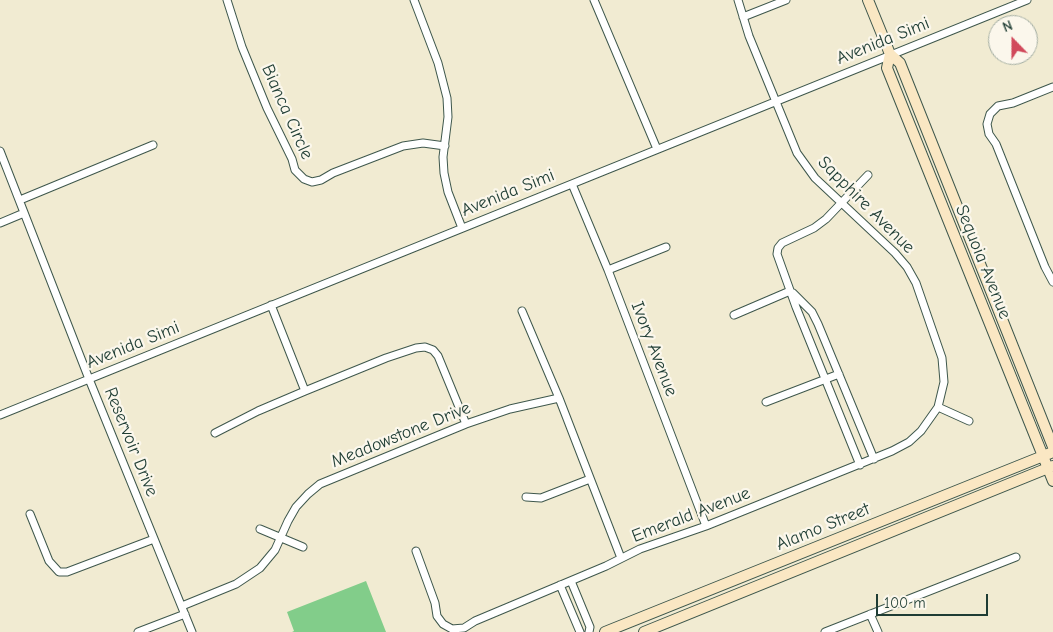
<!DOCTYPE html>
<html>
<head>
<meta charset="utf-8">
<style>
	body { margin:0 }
	#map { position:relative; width:1053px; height:632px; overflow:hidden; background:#f1ebd2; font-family:"Comic Neue",sans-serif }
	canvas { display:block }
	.north { position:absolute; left:988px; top:15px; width:50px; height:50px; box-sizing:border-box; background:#fbf7ec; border:1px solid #a3ada2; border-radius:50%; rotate:338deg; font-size:14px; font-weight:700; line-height:20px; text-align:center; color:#1f3d34 }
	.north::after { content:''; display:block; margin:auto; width:18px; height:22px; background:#d1495b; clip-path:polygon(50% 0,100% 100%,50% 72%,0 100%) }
	.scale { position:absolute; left:876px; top:594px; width:112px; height:22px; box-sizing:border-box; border:2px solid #1f3d34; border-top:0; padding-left:6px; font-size:15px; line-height:18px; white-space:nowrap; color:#1f3d34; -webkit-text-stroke:4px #fbf7ec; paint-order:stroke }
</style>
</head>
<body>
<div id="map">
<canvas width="1053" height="632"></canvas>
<div class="north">N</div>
<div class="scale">100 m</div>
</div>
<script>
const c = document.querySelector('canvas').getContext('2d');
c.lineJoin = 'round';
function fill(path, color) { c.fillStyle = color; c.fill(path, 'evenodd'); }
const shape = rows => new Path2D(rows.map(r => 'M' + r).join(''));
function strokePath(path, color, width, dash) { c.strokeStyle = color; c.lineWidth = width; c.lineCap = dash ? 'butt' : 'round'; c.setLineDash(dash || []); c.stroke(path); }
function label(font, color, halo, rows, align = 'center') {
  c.font = font + ' "Comic Neue",sans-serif'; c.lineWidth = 4.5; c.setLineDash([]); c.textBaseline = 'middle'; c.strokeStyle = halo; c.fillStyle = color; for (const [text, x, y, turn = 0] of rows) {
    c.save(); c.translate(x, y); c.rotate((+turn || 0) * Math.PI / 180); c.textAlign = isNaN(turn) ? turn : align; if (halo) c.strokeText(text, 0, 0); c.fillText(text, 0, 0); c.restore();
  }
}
fill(shape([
	[366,581,386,632,292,632,294,631,287,612]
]), '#82cd8a');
const street = shape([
	[227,0,242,47,267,108,292,159,295,170,304,179,312,182,321,180,333,173,403,146,423,143,445,146],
	[414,0,438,63,447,98,448,117,443,157,444,173,448,192,462,228],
	[594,0,657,149],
	[743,17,786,0],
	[1053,87,1013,103,998,106,990,114,987,124,989,134,996,144,1045,267,1053,282],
	[0,151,89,379,192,632],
	[572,184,608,270,706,526],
	[20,200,153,145],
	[0,223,24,213],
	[608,270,666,247],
	[793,293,812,312,818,324,874,459],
	[271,305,305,391],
	[522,311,559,398,621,558],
	[734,315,790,291],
	[766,402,839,374],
	[938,407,969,421],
	[0,415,1027,0],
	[215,433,258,411,305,391,386,358,416,348,425,347,433,350,438,356,466,424],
	[860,465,796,307,777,254,778,248,782,243,814,228,826,219,868,175],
	[526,497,541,498,590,479],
	[30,514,49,561,59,572,67,572,154,539],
	[260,529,303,547],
	[416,551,435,603,437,616,443,624,452,629,464,628,475,621,606,566,640,549,706,526,892,451,909,442,921,431,938,407,944,382,942,358,916,283,907,267,895,253,815,178,797,153,749,36,738,0],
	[571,581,590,627,589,632],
	[560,585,580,632],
	[182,606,236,584,260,568,275,550,288,521,296,507,308,494,320,484,466,424,510,409,559,398],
	[870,614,878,632],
	[138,632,185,614],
	[825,632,1016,557]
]);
const secondary = shape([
	[868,0,890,54,900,63,1053,447],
	[890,54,887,68,1053,481],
	[605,632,1053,452],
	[644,632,1053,466]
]);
strokePath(street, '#3e574c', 9);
strokePath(secondary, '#3e574c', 12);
strokePath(street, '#fff', 7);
strokePath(secondary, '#fae7c3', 10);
label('18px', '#1f3d34', '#fbf7ec', [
	["Avenida Simi",883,41,-22],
	["Bianca Circle",287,112,66],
	["Avenida Simi",508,193,-22],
	["Sapphire Avenue",866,205,45],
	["Sequoia Avenue",983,262,68],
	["Avenida Simi",133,345,-22],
	["Ivory Avenue",654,349,69],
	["Meadowstone Drive",401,435,-22],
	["Reservoir Drive",131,442,68],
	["Emerald Avenue",691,515,-21],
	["Alamo Street",823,527,-22]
]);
</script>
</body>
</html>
